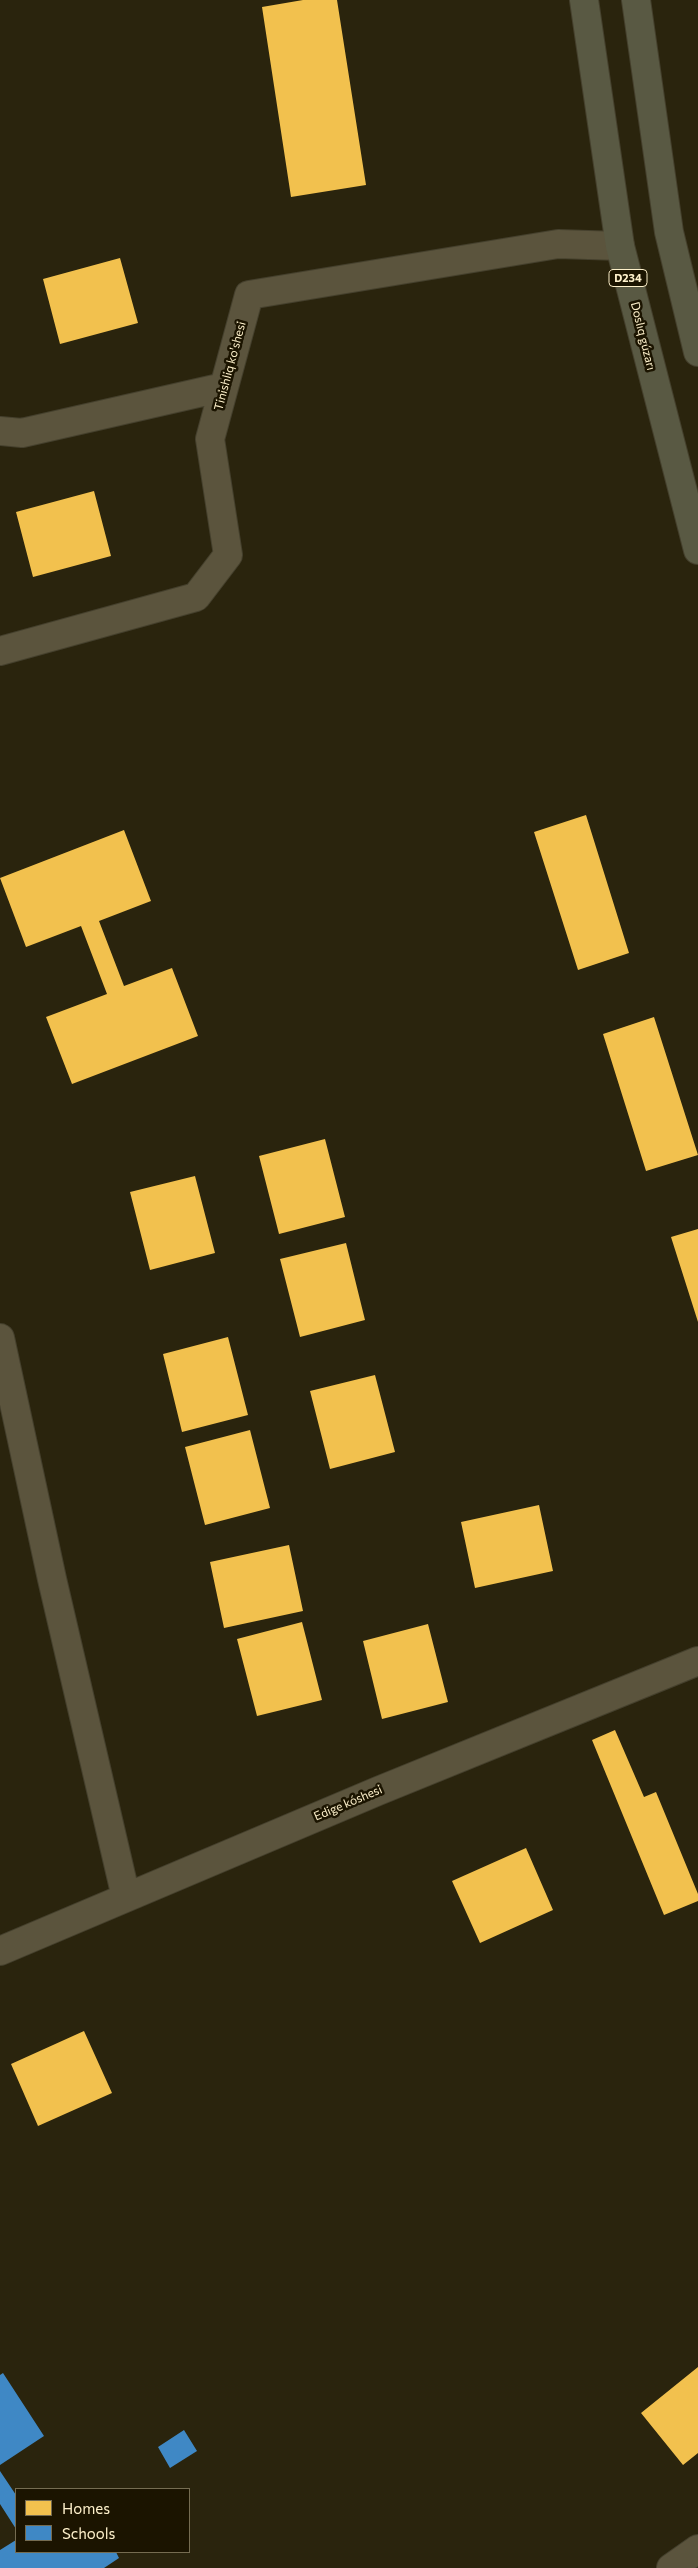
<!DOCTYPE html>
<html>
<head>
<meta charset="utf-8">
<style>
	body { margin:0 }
	#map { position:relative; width:698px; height:2568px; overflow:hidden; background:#2a240d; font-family:Commissioner,sans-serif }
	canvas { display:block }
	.legend { position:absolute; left:15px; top:2488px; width:175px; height:65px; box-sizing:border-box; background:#1b1400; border:1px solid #756c51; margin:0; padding:6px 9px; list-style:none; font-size:15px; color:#fdf0ca }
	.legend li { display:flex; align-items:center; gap:10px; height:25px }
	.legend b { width:25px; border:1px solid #756c51 }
</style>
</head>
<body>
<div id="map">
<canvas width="698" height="2568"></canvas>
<ul class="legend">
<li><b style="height:14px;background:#f2c14e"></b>Homes</li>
<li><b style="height:14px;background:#3f88c5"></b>Schools</li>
</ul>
</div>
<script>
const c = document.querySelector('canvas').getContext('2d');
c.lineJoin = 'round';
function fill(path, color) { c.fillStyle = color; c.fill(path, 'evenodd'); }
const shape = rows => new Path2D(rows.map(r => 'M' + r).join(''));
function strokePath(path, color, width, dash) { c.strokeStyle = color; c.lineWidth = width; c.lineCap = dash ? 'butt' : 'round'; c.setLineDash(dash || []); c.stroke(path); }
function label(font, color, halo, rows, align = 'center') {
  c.font = font + ' Commissioner,sans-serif'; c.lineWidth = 5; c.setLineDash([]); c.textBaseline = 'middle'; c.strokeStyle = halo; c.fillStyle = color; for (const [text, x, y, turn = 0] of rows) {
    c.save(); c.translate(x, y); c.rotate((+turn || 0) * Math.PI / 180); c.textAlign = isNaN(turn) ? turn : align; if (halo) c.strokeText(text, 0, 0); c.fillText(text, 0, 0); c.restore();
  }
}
fill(shape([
	[303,0,337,0,366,185,291,197,262,7],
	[120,258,138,323,60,344,43,279],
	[94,491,111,556,33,577,16,512],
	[586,815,629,953,578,970,534,832],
	[124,830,151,901,99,921,124,986,172,968,198,1036,72,1084,46,1017,107,994,81,926,26,947,0,878],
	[654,1017,698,1155,646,1171,603,1034],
	[325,1139,345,1217,279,1234,259,1156],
	[195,1176,215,1253,150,1270,130,1192],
	[698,1229,698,1322,671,1237],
	[346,1243,365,1320,300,1337,280,1259],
	[228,1337,248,1415,182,1432,163,1354],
	[375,1375,395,1452,330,1469,310,1391],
	[250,1430,270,1508,205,1525,185,1447],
	[539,1505,553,1571,475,1588,461,1522],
	[289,1545,303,1611,224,1628,210,1562],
	[302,1622,322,1700,257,1716,237,1639],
	[428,1624,448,1702,382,1719,363,1641],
	[615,1730,644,1797,656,1792,698,1894,698,1901,664,1915,592,1740],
	[526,1848,553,1910,480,1943,452,1881],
	[84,2031,112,2093,38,2126,11,2064],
	[698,2367,698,2453,683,2465,641,2413]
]), '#f2c14e');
fill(shape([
	[3,2373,44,2436,0,2465,0,2375],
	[184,2430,197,2451,170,2468,158,2447],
	[0,2471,16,2495,16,2529,0,2504],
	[16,2540,16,2552,116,2552,119,2558,104,2568,0,2568,0,2550]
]), '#3f88c5');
const minor = shape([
	[0,431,22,433,224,387],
	[0,651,196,597,228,555,210,439,249,295,558,244,620,246],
	[0,1338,52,1579,126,1897],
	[0,1951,378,1791,698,1661],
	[671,2568,698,2549]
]);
const major = shape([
	[584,0,620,246,698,550],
	[636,0,669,232,698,352]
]);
strokePath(minor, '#45402d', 30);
strokePath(major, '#45402d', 30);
strokePath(minor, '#5b543d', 28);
strokePath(major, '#595943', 28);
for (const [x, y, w] of [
	[628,278,38]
]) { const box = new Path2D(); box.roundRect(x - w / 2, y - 8.5, w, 17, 4); c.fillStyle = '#1b1400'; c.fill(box); strokePath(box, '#fdf0ca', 1); }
label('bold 11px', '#fdf0ca', null, [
	["D234",628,278]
]);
label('12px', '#fdf0ca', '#1b1400', [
	["Doslıq gúzarı",643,336,76],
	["Tinishliq ko'shesi",230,366,-75],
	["Edige kóshesi",348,1803,-23]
]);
</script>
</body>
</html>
